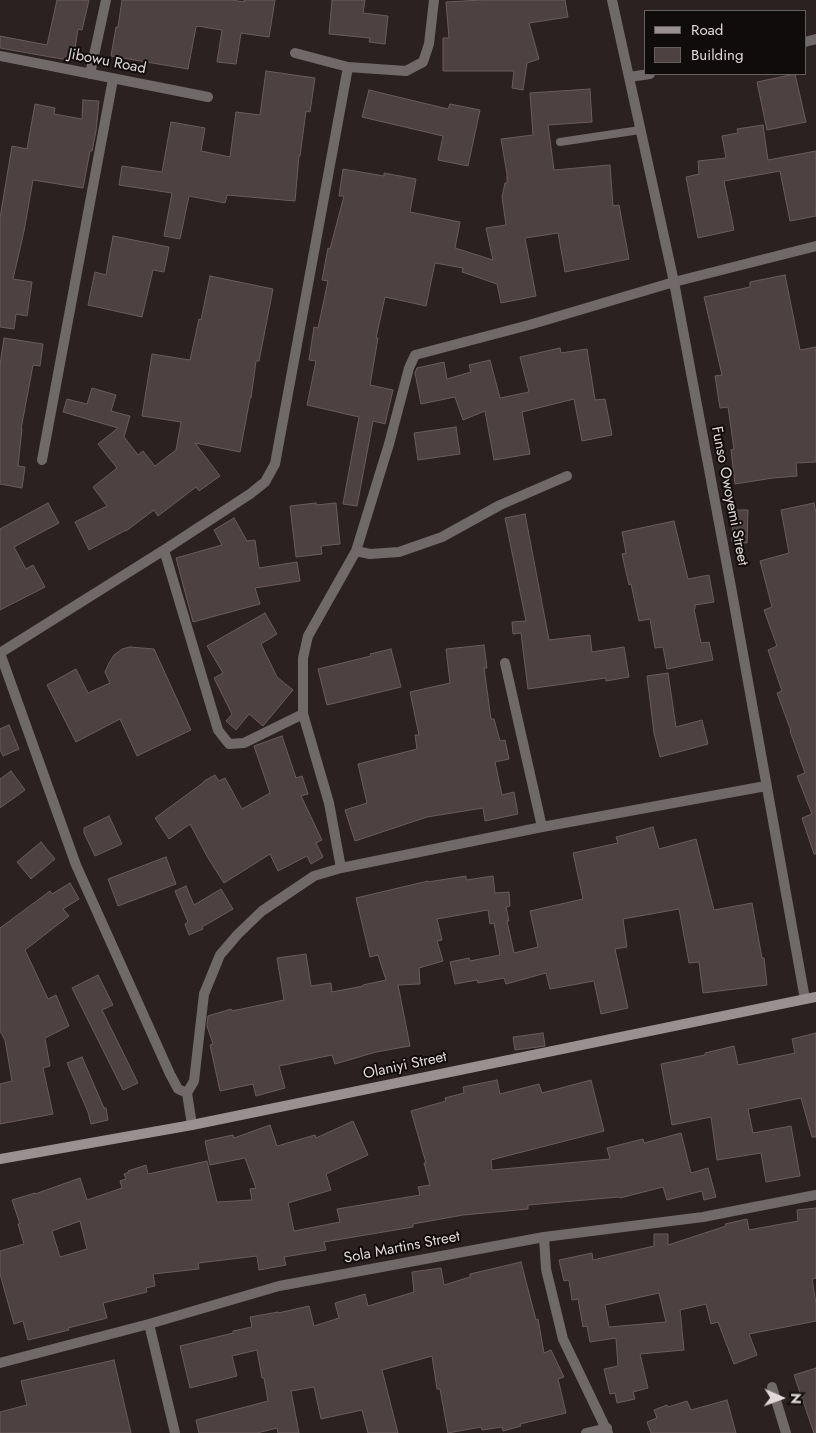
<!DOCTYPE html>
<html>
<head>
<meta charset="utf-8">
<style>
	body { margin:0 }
	#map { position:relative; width:816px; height:1433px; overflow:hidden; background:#2c2121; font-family:Jost,sans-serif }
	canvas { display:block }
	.legend { position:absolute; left:644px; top:10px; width:162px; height:65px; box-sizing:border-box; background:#110c0c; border:1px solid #645e5e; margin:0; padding:6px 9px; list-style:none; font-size:15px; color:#e1d9d9 }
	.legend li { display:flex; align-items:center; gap:10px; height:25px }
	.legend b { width:25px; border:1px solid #645e5e }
	.north { position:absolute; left:756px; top:1373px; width:50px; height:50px; -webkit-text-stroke:4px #110c0c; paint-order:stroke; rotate:92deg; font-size:14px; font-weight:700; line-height:20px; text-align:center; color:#e1d9d9 }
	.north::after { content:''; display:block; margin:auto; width:18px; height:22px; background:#e1d9d9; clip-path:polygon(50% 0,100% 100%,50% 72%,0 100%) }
</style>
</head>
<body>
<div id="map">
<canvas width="816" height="1433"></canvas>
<ul class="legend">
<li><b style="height:6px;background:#9a9091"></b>Road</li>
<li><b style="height:14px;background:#4e4142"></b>Building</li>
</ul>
<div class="north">N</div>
</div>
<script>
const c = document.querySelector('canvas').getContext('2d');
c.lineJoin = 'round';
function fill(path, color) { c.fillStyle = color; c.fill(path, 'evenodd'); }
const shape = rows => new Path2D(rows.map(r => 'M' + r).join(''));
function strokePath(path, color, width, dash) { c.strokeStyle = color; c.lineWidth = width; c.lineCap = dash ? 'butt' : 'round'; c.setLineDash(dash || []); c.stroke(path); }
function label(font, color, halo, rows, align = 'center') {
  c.font = font + ' Jost,sans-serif'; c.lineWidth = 4; c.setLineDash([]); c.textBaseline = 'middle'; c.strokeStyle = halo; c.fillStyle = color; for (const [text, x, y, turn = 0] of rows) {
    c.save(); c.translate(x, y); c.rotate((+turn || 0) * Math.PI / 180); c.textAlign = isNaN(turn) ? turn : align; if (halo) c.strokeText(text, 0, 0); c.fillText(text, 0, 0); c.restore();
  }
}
const building = shape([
	[57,0,89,0,82,30,78,29,73,61,0,48,0,36,47,45,57,0],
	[122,0,232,0,244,2,244,0,275,0,269,37,241,33,236,64,217,62,222,30,197,26,196,27,188,69,111,56,116,27,118,27,122,0],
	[332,0,365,0,363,13,388,16,385,44,369,42,370,38,329,34,332,0],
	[482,0,565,0,568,17,529,23,539,59,527,63,523,90,512,88,514,71,443,71,443,38,449,38,446,2,482,0],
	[266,71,315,78,310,112,306,111,300,156,299,156,295,201,227,195,225,203,189,196,180,239,164,236,172,193,119,185,122,166,162,172,171,122,205,128,201,151,230,157,236,112,260,115,266,71],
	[795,74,806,122,767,130,757,82,795,74],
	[590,89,592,122,548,125,554,170,610,165,613,206,619,205,629,259,565,272,558,233,525,238,536,296,501,303,497,284,462,272,463,268,435,263,426,306,385,297,376,338,378,338,370,385,393,390,385,424,373,421,357,506,343,504,359,417,307,405,316,361,309,360,314,327,318,328,328,281,322,280,328,248,330,249,344,196,339,196,343,169,384,176,384,173,416,179,410,212,460,222,455,248,493,260,486,228,506,225,502,197,505,183,507,183,507,174,501,139,533,135,530,93,590,89],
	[369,90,448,109,450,104,480,110,468,166,438,160,443,136,362,117,369,90],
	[83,100,99,101,96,131,92,151,90,151,83,188,33,180,24,231,13,279,32,282,27,316,16,314,14,329,0,327,0,218,12,146,27,149,35,104,55,108,54,114,82,119,83,100],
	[763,125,768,160,816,151,816,216,790,221,780,171,724,181,734,230,698,238,686,177,699,174,698,161,726,158,722,136,738,133,737,129,763,125],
	[113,236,169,247,164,272,153,270,142,317,88,305,95,272,106,275,113,236],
	[785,275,800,350,816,347,816,462,796,463,797,476,773,478,735,484,731,450,734,449,728,407,720,408,715,376,722,375,704,297,750,287,750,282,785,275],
	[210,276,273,289,259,361,256,361,251,398,250,398,240,452,195,443,220,476,199,491,196,487,158,516,154,510,126,531,126,530,89,550,75,522,107,506,93,487,117,468,98,444,118,428,63,412,67,399,87,404,92,388,116,395,111,411,130,416,124,437,138,455,143,451,155,466,176,450,181,422,142,416,152,354,190,360,199,319,201,320,210,276],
	[4,338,43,344,40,366,33,365,21,429,22,429,18,466,25,467,22,488,0,484,0,365,4,338],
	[560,348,561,353,587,349,595,400,605,399,612,435,582,441,574,399,522,412,530,454,494,460,485,411,463,420,455,397,421,404,415,373,417,368,444,362,447,379,471,372,469,365,490,360,500,398,529,392,520,357,560,348],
	[456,427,460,454,418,460,414,433,456,427],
	[48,503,59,523,14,547,26,569,33,565,45,587,0,610,0,529,48,503],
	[316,503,316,505,336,503,340,544,321,546,322,554,296,557,290,506,316,503],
	[814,503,816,513,816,854,814,854,802,818,812,814,797,776,805,773,790,731,791,731,777,693,782,691,768,650,777,646,764,610,772,607,760,561,789,553,781,510,814,503],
	[733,510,748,510,747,543,732,542,733,510],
	[525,514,549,640,590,635,592,652,624,647,629,677,606,681,606,678,528,689,521,633,513,634,512,622,526,621,505,518,525,514],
	[234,518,247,541,255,540,259,568,297,562,300,581,255,588,260,604,193,622,176,558,222,545,214,530,234,518],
	[674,521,688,579,709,575,714,602,695,605,695,609,694,609,701,643,709,642,713,660,667,669,663,647,655,648,650,619,639,621,631,584,629,585,622,554,626,553,622,532,674,521],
	[265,613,277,634,261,644,277,677,293,690,263,726,249,714,236,730,226,721,232,714,214,678,223,673,207,646,265,613],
	[484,645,487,668,484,668,491,719,494,719,500,741,505,740,509,759,495,762,502,795,514,792,518,814,485,821,483,808,427,817,355,841,345,810,367,803,358,764,417,749,415,735,419,735,410,692,450,683,446,649,484,645],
	[130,647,154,649,191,730,137,756,120,719,76,742,47,685,76,669,88,693,110,683,105,672,109,663,114,655,122,649,130,647],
	[391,649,401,687,327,705,318,669,371,656,370,654,391,649],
	[668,673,676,727,702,720,708,744,660,757,654,733,647,676,668,673],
	[9,725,19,749,3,756,0,749,0,729,9,725],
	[282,736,296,778,302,776,308,794,301,796,322,840,316,843,323,857,311,864,307,856,278,871,270,854,224,883,208,858,190,824,169,839,155,818,204,782,204,781,215,775,219,781,225,778,242,809,270,793,254,746,282,736],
	[11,771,25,790,0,808,0,779,11,771],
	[109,816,122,844,95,856,84,833,84,828,109,816],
	[653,827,659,849,696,839,714,910,752,903,762,958,764,958,767,985,703,993,699,962,689,963,679,909,623,919,627,947,615,949,628,1008,601,1014,594,981,550,989,546,973,506,984,504,978,478,983,477,980,455,984,450,962,469,958,470,961,500,955,494,923,490,924,488,910,437,919,442,940,437,941,443,961,419,968,420,984,398,985,410,1046,376,1052,335,1064,332,1055,279,1066,285,1088,256,1096,253,1084,220,1091,210,1045,213,1044,207,1026,208,1016,231,1009,232,1011,284,1000,277,958,306,954,311,986,331,983,332,992,363,986,363,985,386,980,378,955,370,957,356,898,428,881,428,882,466,876,466,880,493,876,495,893,509,892,510,906,506,907,509,921,507,921,514,953,538,947,530,911,583,899,573,853,618,843,616,837,653,827],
	[41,842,55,859,31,879,17,862,41,842],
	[166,857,176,884,118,906,108,879,166,857],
	[70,883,79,899,63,909,69,916,25,950,48,999,56,995,69,1026,45,1038,50,1066,43,1068,53,1114,0,1124,0,1084,12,1081,5,1040,0,1031,0,928,50,891,52,894,70,883],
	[186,886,194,905,221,889,233,909,202,927,203,929,189,935,185,924,188,922,175,891,186,886],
	[98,975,113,1005,102,1010,138,1083,123,1090,72,988,98,975],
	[543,1033,545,1046,515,1050,513,1037,543,1033],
	[816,1033,816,1137,812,1137,801,1098,748,1109,753,1133,791,1126,800,1176,766,1182,761,1153,717,1160,711,1117,672,1125,661,1064,705,1055,705,1053,734,1046,738,1065,795,1053,792,1039,816,1033],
	[82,1057,104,1108,106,1108,108,1120,91,1124,88,1112,67,1063,82,1057],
	[497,1080,500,1094,539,1084,542,1093,591,1080,604,1131,491,1160,492,1170,610,1159,607,1148,643,1139,644,1143,681,1133,691,1173,708,1168,716,1197,704,1200,702,1191,667,1200,663,1187,620,1198,619,1197,528,1205,528,1209,463,1215,413,1224,413,1227,324,1242,326,1250,284,1257,286,1265,259,1270,257,1256,198,1263,199,1269,153,1274,155,1286,146,1288,147,1292,103,1303,107,1318,68,1328,69,1330,28,1340,23,1321,14,1324,0,1274,0,1251,24,1244,18,1224,20,1224,12,1200,35,1193,35,1194,80,1178,87,1200,122,1188,120,1181,126,1179,124,1174,129,1172,128,1171,146,1165,148,1174,207,1161,217,1202,252,1200,250,1189,256,1188,245,1158,210,1165,205,1141,233,1135,234,1138,270,1125,277,1146,315,1135,316,1138,353,1121,368,1155,326,1174,331,1190,288,1203,294,1231,340,1222,337,1209,420,1195,418,1187,430,1185,424,1163,426,1163,411,1111,446,1101,445,1098,464,1093,463,1087,497,1080],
	[80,1221,87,1249,60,1257,52,1231,80,1221],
	[816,1208,816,1278,812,1279,816,1303,816,1321,749,1334,757,1355,734,1364,718,1322,711,1324,706,1304,680,1310,684,1350,640,1354,648,1388,633,1392,635,1399,617,1403,615,1393,610,1394,604,1369,618,1366,616,1338,590,1342,587,1326,583,1327,578,1299,572,1300,569,1280,564,1281,559,1260,592,1253,593,1260,654,1246,654,1234,668,1234,668,1245,726,1226,725,1224,747,1219,749,1230,798,1221,797,1210,816,1208],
	[659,1293,666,1322,609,1327,605,1305,659,1293],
	[521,1262,536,1320,538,1319,544,1353,551,1350,564,1377,558,1379,566,1413,520,1424,521,1426,503,1431,502,1427,482,1430,481,1427,448,1433,440,1389,437,1389,432,1356,382,1370,398,1433,368,1433,362,1410,321,1419,314,1387,291,1391,299,1433,278,1433,277,1428,257,1433,199,1433,196,1420,268,1401,264,1378,262,1378,257,1350,232,1356,237,1376,190,1388,180,1346,233,1333,233,1331,252,1327,250,1317,278,1312,278,1313,309,1306,314,1326,339,1318,335,1303,365,1294,368,1306,414,1292,412,1272,441,1268,444,1285,470,1277,470,1274,521,1262],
	[114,1360,131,1433,0,1433,0,1412,27,1405,21,1381,114,1360],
	[816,1368,816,1432,814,1433,794,1375,816,1368],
	[727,1400,736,1433,651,1433,647,1422,657,1418,654,1410,667,1405,668,1407,687,1401,691,1410,727,1400]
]);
fill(building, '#4e4142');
strokePath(building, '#6a5c5c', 1);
strokePath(shape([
	[560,142,640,130]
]), '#706969', 8);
strokePath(shape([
	[612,0,674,282,731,587,805,999],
	[805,42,816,39],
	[295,53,348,67,406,71,423,62,429,44,434,0],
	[0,56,208,97],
	[90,74,106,0],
	[629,77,650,74],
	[42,460,113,79],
	[164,550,218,730,229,744,244,743,303,714],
	[356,551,370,554,399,552,442,537,500,505,567,476],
	[505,663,542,827],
	[341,868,329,803,303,714,303,658,308,636,356,551,389,444,409,368,415,355,529,325,674,282,816,246],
	[187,1093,194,1081,204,994,220,955,238,934,262,911,314,876,341,868,542,827,766,786],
	[192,1125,187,1093,178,1089,170,1074,76,865,0,653,164,550,250,494,265,482,275,464,348,67],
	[544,1237,546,1269,563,1339,608,1433],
	[149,1324,175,1433],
	[0,1363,149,1324,279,1286,544,1237,703,1217,816,1195],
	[772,1387,786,1433],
	[586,1433,607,1428]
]), '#706969', 10);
strokePath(shape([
	[0,1159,192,1125,816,997]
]), '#9a9091', 10);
label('15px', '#e1d9d9', '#110c0c', [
	["Jibowu Road",107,62,11],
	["Funso Owoyemi Street",729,496,79],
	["Olaniyi Street",405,1066,-12],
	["Sola Martins Street",402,1248,-11]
]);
</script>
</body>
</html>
